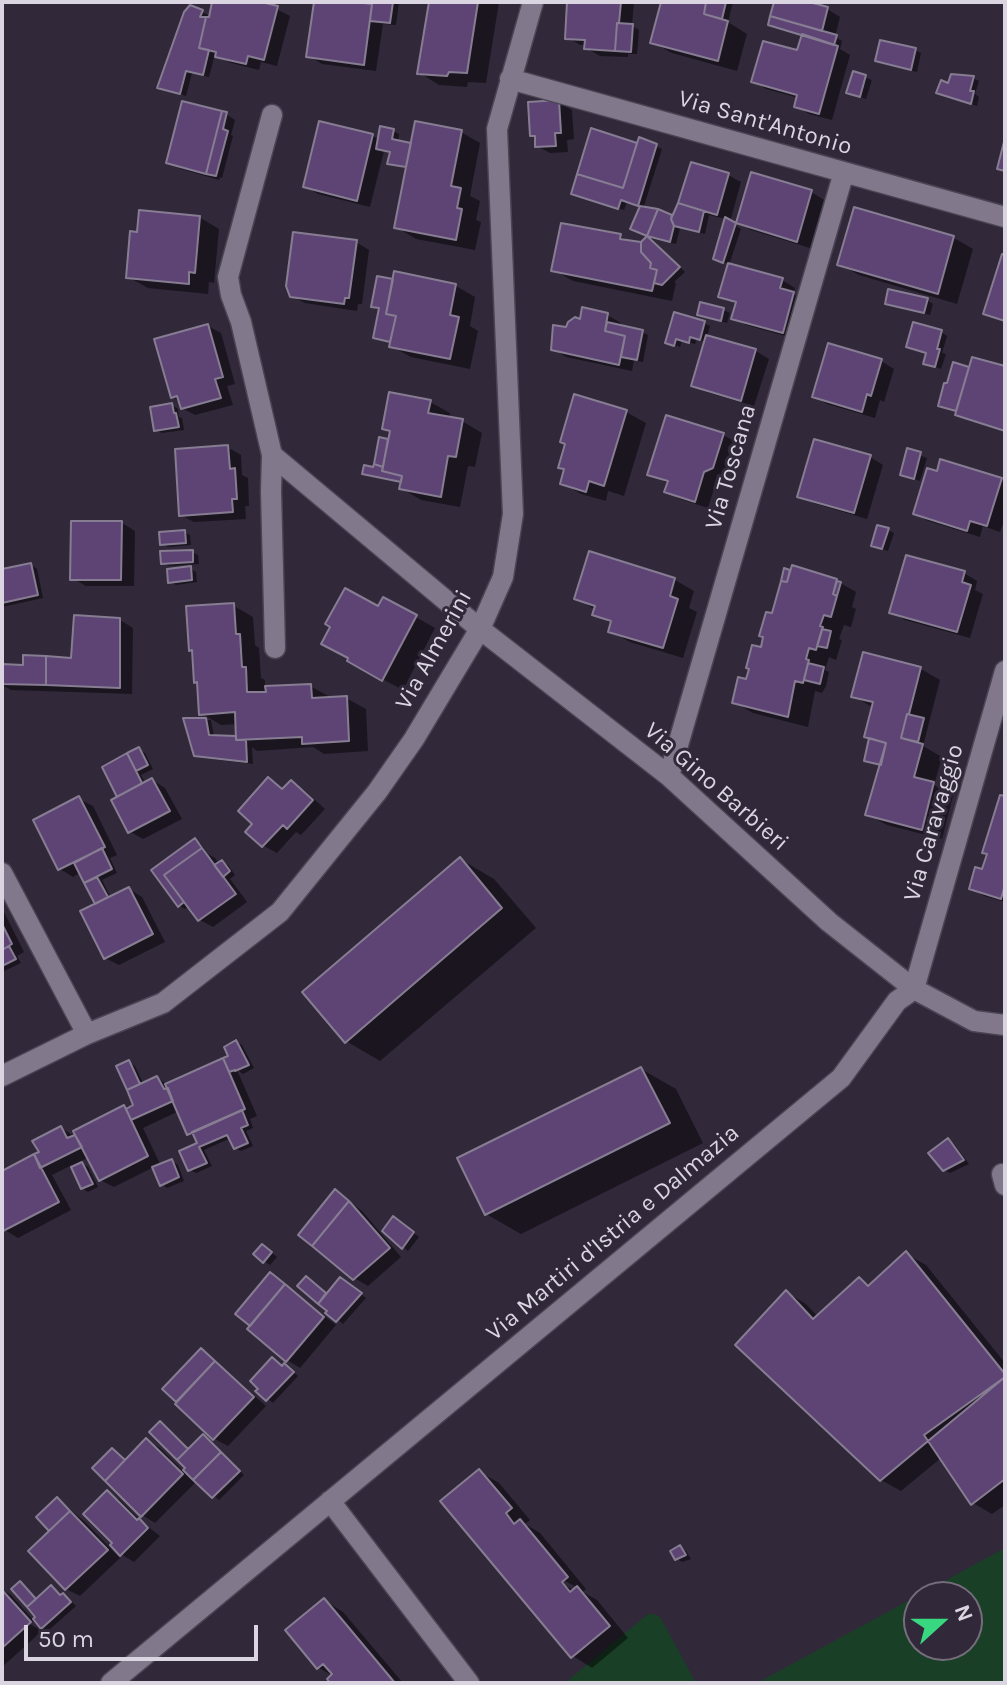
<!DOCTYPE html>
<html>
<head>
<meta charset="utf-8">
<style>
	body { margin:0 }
	#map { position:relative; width:1007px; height:1685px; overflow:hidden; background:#31283a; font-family:Karla,sans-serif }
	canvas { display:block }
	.frame { position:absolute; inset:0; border:4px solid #dad5e0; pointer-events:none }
	.north { position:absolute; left:903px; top:1581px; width:80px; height:80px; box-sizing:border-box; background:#31283a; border:2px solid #756d7c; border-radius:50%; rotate:69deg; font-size:22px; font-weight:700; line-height:32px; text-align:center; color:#dad5e0 }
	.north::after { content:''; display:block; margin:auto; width:28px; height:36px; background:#37d880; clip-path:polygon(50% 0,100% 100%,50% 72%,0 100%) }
	.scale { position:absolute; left:24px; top:1625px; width:234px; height:36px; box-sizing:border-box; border:4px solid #dad5e0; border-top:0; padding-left:10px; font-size:24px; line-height:28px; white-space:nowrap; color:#dad5e0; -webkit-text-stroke:6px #31283a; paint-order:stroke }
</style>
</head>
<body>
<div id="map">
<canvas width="1007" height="1685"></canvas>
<div class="frame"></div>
<div class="north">N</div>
<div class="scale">50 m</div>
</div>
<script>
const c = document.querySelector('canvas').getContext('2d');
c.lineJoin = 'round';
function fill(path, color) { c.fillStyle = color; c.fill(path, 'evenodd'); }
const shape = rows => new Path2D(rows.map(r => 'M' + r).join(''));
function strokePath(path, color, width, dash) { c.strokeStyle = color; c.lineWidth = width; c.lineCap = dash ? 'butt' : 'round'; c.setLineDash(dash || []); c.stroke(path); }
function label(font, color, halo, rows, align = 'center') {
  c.font = font + ' Karla,sans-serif'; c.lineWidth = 6; c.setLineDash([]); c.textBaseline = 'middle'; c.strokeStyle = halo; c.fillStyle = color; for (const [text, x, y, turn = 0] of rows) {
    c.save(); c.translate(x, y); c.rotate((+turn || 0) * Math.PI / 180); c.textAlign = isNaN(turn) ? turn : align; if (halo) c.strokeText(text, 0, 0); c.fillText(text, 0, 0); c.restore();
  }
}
fill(shape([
	[1005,1548,1005,1683,757,1683,928,1590],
	[919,1597,967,1597,967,1645,919,1645],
	[648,1614,653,1614,660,1617,696,1683,565,1683]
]), '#194027');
fill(shape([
	[214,2,263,2,290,16,277,66,261,62,259,70,231,63,215,54,209,77,192,73,186,96,159,87,202,12,210,16],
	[316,2,399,2,396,25,383,24,376,71,322,64,309,56],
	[431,2,499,2,486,83,468,82,467,87,439,85,420,73],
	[569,2,634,2,632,26,639,30,637,54,628,54,628,57,600,56,586,48,586,45,580,45,567,37],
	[663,2,733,2,728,22,747,34,737,71,672,53,652,42],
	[776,2,802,2,827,9,840,17,835,37,842,41,840,49,850,55,832,120,809,114,796,106,799,98,766,89,753,81,798,53,803,35],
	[915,50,921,53,917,72,883,64,877,60],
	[855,74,872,80,866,99,855,95],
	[973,78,979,81,975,94,979,97,977,106,938,93,949,86],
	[559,102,572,110,574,139,567,140,568,152,550,153,537,146,537,138,532,135],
	[226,114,235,120,231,135,233,136,222,178,220,177,219,180,181,169,168,162],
	[321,123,373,136,380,140,393,131,399,134,398,142,412,145,461,132,480,143,470,196,480,201,476,220,481,222,475,250,416,239,396,227,407,168,396,166,390,163,391,153,384,151,370,207,318,194,305,186],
	[640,140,662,149,643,209,658,211,673,217,728,175,741,182,730,222,741,229,729,265,782,280,795,288,793,294,806,301,796,339,746,325,733,318,737,304,720,296,729,264,721,261,726,219,709,215,705,234,680,228,676,244,652,239,685,272,674,282,676,283,672,301,573,281,554,270,620,236,632,243,642,244,650,236,642,207,627,202,624,210,580,196,636,145,638,146],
	[811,192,824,200,810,248,751,230,738,222],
	[855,210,954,238,973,249,957,304,859,275,839,264],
	[199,217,219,229,214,283,209,282,208,294,148,288,128,277],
	[356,242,369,250,362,304,358,304,357,311,305,303,291,296],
	[396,274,456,286,475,297,470,326,478,331,470,369,411,357,391,346,392,343,375,337,380,310,373,306,394,281],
	[927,300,933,304,930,315,893,306,887,303],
	[702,304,724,310,730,313,727,323,705,317,699,314],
	[607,315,621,323,620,327,642,332,648,335,643,362,634,360,632,371,566,357,553,349,567,329],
	[704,323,710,326,707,337,756,351,769,359,754,406,706,392,693,385,706,342,697,339,695,344,682,341,680,347,667,342],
	[208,326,221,333,235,384,227,386,233,405,195,415,182,408,180,401,172,397],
	[941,332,947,336,942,353,946,354,941,369,925,363],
	[881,361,894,369,884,402,880,400,875,418,827,404,814,397],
	[430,402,450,413,449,419,462,421,482,433,475,467,468,466,460,507,421,500,401,488,400,480,372,474,371,477,364,473,375,469,380,440,389,442,391,432,384,428],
	[172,405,178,409,179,417,182,418,184,430,162,433,156,430],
	[626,412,646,423,624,496,608,491,606,501,581,494,562,483,566,470],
	[723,435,736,442,726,475,717,479,708,508,680,499,667,491,669,484,649,474],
	[227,447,241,455,242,475,248,478,249,506,245,506,246,519,194,522,181,515],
	[908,451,927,458,920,481,902,474],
	[870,457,883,465,867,519,813,503,800,496],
	[942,462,1005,482,1005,518,1000,532,983,526,980,537,928,521,915,513,938,474],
	[122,523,135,531,134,586,86,586,72,578],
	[888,530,894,533,888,551,879,548],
	[184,532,190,535,191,545,168,547,162,544],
	[192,552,198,555,199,564,169,566,163,563],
	[590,554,675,580,694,591,689,608,697,612,683,658,630,642,610,631,612,624,595,614,596,610,576,598],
	[2,565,3,571,31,565,37,569,43,598,2,607],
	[190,568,196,572,197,582,176,585,170,581],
	[793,568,837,581,856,592,852,607,856,609,851,627,844,625,839,639,842,640,836,660,829,657,825,670,829,672,826,686,822,693,815,691,808,727,753,713,734,702,748,681,762,649,786,571,792,573],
	[964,573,977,581,975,590,983,594,970,638,905,620,892,612],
	[384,599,435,628,403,690,369,672,350,658],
	[234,606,253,617,255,645,259,648,261,678,265,680,265,688,310,686,330,697,346,698,366,709,368,751,324,754,313,747,257,751,252,747,253,764,202,758,196,755,186,720,211,720,214,737,238,738,237,724,221,725,201,713,199,684,195,681,194,651,191,649],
	[120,620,133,628,132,694,11,690,2,685,2,666,25,667,73,660],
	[864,654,921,669,940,680,923,746,942,757,934,785,953,796,942,839,887,825,867,814,882,766,866,760,874,708,853,696],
	[139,750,145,753,153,769,141,775,146,784,152,780,165,788,182,819,143,839,129,831,120,797],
	[269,779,284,790,291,782,304,790,325,809,301,835,296,832,277,853,264,846,248,832,255,824],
	[1005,798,1005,902,984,896,971,888,983,871],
	[79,799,93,806,117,855,110,858,117,873,102,880,111,898,129,889,142,897,165,942,119,965,105,958,100,904,97,902,81,872,73,877,60,869],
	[195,840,201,844,208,854,215,858,219,864,222,862,228,865,235,875,230,879,247,902,213,927,200,920,189,906,185,909,179,906],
	[460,859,494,879,536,928,380,1061,346,1041],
	[2,908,24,952,17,956,21,963,2,972],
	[236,1042,242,1045,254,1068,243,1074,237,1070,257,1116,250,1119,253,1128,246,1131,253,1146,241,1151,235,1148,231,1138,204,1150,212,1166,196,1173,190,1170,199,1144,197,1138,189,1133,179,1111,143,1128,161,1166,172,1161,178,1165,184,1181,167,1188,161,1184,154,1167,114,1187,100,1180,89,1157,79,1162,88,1167,98,1187,88,1192,82,1188,72,1165,52,1175,71,1210,18,1238,5,1230,2,1224,2,1173,42,1153,61,1128,79,1139,124,1107,128,1110,135,1106,129,1062,135,1066,144,1085,157,1078,168,1085,231,1057],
	[641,1069,676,1089,703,1143,521,1234,486,1214],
	[948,1140,954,1144,969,1164,950,1173,944,1170],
	[341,1195,362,1211,401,1257,368,1286,354,1278],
	[399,1222,419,1237,408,1251,403,1247],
	[269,1250,277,1257,270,1265,264,1261],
	[906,1254,926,1265,1005,1363,1005,1505,992,1514,973,1503,941,1458,901,1491,881,1480,786,1292,806,1304,818,1317,859,1279,871,1286],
	[312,1282,328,1295,346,1283,366,1298,343,1324,300,1286],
	[291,1290,336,1325,300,1368,287,1360,253,1326],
	[207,1354,266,1406,228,1446,215,1439,178,1404,180,1402,165,1389],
	[273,1359,283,1367,290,1369,298,1376,273,1403,268,1399],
	[161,1423,166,1427,190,1450,204,1436,209,1440,244,1475,219,1500,197,1481,155,1523,142,1515,95,1468,112,1450,126,1462,147,1441,160,1448,184,1472,188,1468],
	[480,1472,499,1483,530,1520,525,1524,540,1533,586,1589,583,1592,597,1600,628,1638,592,1668,573,1656],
	[554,1575,578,1588,575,1591,552,1578],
	[107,1493,120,1500,143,1523,160,1536,134,1562,121,1554,115,1543],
	[58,1500,84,1521,120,1558,80,1596,66,1589],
	[680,1547,686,1551,691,1559,682,1562,676,1558],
	[20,1583,26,1587,38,1600,52,1587,62,1596,69,1599,76,1606,48,1631,43,1630,41,1626,23,1616,21,1619,42,1631,2,1667,2,1590,11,1595,34,1621,38,1617],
	[324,1600,343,1612,403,1683,333,1683,333,1676,319,1668,288,1630]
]), '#0007');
const building = shape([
	[212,2,261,2,278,6,264,60,248,56,246,64,215,57,216,52,199,48,206,17,209,17,212,2],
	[314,2,356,2,372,4,364,65,306,57,314,2],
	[356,2,393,2,390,23,370,21,372,4,356,2],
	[429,2,478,2,467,73,449,72,447,76,417,74,429,2],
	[567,2,621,2,619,23,617,23,615,51,584,49,585,40,565,39,567,2],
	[661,2,706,2,704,14,728,21,718,61,650,43,661,2],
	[706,2,726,2,722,19,704,14,706,2],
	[774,2,809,2,828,7,822,31,770,16,774,2],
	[190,5,203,10,200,17,206,17,199,48,209,50,203,75,186,71,180,94,157,88,184,12,190,5],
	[770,16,837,35,834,45,768,25,770,16],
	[617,23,633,24,631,52,615,51,617,23],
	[802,34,838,46,819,114,794,107,797,95,751,82,763,41,797,50,802,34],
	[880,40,916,48,911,70,875,61,880,40],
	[853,71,866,75,860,97,846,93,853,71],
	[951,74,974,76,970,91,974,91,971,104,936,93,941,80,948,83,951,74],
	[559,100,561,133,555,133,556,146,535,147,535,136,530,136,528,102,559,100],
	[182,101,222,111,206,174,166,163,182,101],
	[222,111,227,112,223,129,228,131,216,176,206,174,222,111],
	[319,121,373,134,357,201,303,187,319,121],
	[415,121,462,130,451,186,461,188,457,208,462,209,456,240,394,228,415,121],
	[380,126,394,129,392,139,411,143,406,167,387,164,390,152,376,149,380,126],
	[591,128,637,143,623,188,577,174,591,128],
	[639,137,657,144,638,206,621,200,618,209,571,194,577,174,623,188,639,137],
	[1005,138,1005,171,997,169,1005,138],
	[691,162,729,173,717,215,678,203,691,162],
	[751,172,812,190,797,242,736,223,751,172],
	[678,203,704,211,699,232,674,226,671,219,678,203],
	[640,206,658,209,647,236,630,229,640,206],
	[854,207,954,236,938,294,837,265,854,207],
	[658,209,672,215,671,219,674,226,670,242,647,236,658,209],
	[139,210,200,216,195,273,189,272,189,284,126,278,130,231,137,232,139,210],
	[725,217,736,223,723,263,713,259,725,217],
	[561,223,621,234,620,239,641,242,641,252,651,263,650,268,657,270,652,291,551,271,561,223],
	[293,232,357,240,349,298,345,298,344,304,290,297,286,286,293,232],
	[647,236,680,267,662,285,654,283,657,270,650,268,651,263,641,252,641,242,647,236],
	[1002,254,1005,255,1005,321,983,314,1002,254],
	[728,263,783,278,780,288,794,292,783,333,731,319,736,302,718,297,728,263],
	[394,271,456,284,450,315,459,317,450,359,389,347,396,316,386,314,394,271],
	[377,276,393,279,386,314,396,316,390,342,373,338,379,308,371,307,377,276],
	[888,289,928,298,924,313,885,304,888,289],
	[700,302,724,308,721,321,697,315,700,302],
	[582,307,608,313,605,331,625,336,619,365,551,350,553,325,566,327,568,322,575,317,580,319,582,307],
	[674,312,705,321,700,340,690,337,689,343,676,339,674,346,665,343,674,312],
	[607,322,643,330,637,360,621,357,625,336,605,331,607,322],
	[913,322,942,330,937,349,940,349,935,367,923,364,926,353,906,347,913,322],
	[208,324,223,377,215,379,221,398,181,409,177,396,171,398,154,339,208,324],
	[706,335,756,349,741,401,691,386,706,335],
	[828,343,882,359,871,396,867,394,862,412,812,397,828,343],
	[972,357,1005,366,1005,431,955,415,972,357],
	[953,362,969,367,956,411,938,406,944,383,947,383,953,362],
	[389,392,431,400,428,413,463,419,456,457,448,456,441,497,399,489,402,476,382,471,390,431,382,429,389,392],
	[574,394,627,410,604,486,589,481,586,492,560,484,564,469,558,468,565,444,560,442,574,394],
	[172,403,174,413,176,413,179,427,154,431,150,407,172,403],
	[666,415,724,433,713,468,704,472,695,502,664,492,668,481,647,475,666,415],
	[379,437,388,439,383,467,374,464,379,437],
	[814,439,871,455,854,513,797,497,814,439],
	[228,445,230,469,235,468,237,499,232,499,233,512,179,516,175,449,228,445],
	[907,448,921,452,914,479,900,475,907,448],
	[940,459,1002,478,987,526,970,521,967,531,913,514,927,468,937,471,940,459],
	[374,464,383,467,382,471,402,476,401,482,362,474,364,465,373,467,374,464],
	[71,521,122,521,121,580,70,580,71,521],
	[877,525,889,528,882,549,871,546,877,525],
	[185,530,186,543,160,545,159,532,185,530],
	[193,550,193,562,161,564,160,551,193,550],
	[589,551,675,578,670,596,678,599,663,648,608,632,611,621,592,615,595,606,574,599,589,551],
	[906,555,965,571,962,582,971,585,957,632,889,613,906,555],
	[31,563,38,595,2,603,2,569,31,563],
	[792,565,837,579,833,594,837,596,831,617,824,615,820,626,823,627,816,650,809,648,806,659,809,660,803,683,795,681,788,717,732,703,738,677,746,679,749,669,746,668,752,645,761,647,763,637,759,636,766,612,772,613,781,581,787,582,792,565],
	[191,566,192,580,168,583,167,569,191,566],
	[784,568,790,570,787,582,781,581,784,568],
	[837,581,841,582,837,596,833,594,837,581],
	[345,588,378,606,383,597,417,615,382,681,347,661,348,658,321,644,330,627,325,624,345,588],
	[234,603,236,634,240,634,242,667,246,667,247,692,266,692,265,686,311,684,312,698,347,696,349,741,302,744,302,737,236,740,235,712,199,715,197,682,194,683,192,650,189,651,186,606,234,603],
	[74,615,120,618,120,688,46,685,46,656,71,658,74,615],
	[822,629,831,631,827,648,817,646,822,629],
	[863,652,921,667,909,714,907,714,901,738,923,744,914,777,934,782,922,830,865,815,886,743,864,737,873,702,851,697,863,652],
	[23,655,46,656,46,685,2,684,2,664,23,665,23,655],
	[808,663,824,667,820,684,804,680,808,663],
	[907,714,924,718,918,742,901,738,907,714],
	[183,718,206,718,209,735,236,736,236,740,246,740,247,762,194,756,183,718],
	[869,738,886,743,881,765,864,761,869,738],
	[139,747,148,765,136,771,127,753,139,747],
	[127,753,142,783,117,797,102,767,127,753],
	[268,777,282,789,291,780,313,800,287,829,283,825,262,847,245,832,252,824,238,811,268,777],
	[152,778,170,811,128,833,111,800,152,778],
	[1000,795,1005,796,1005,885,1001,899,969,889,975,867,982,869,987,854,982,853,1000,795],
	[79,796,105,847,58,870,33,820,79,796],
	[195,838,202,848,164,875,184,902,178,907,151,870,195,838],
	[102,848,112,869,84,883,74,863,102,848],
	[202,848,236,894,198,921,164,875,202,848],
	[460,857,502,908,345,1043,302,992,460,857],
	[222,860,230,871,223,877,214,865,222,860],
	[97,877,108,897,95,904,84,883,97,877],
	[129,887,153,934,104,959,80,911,129,887],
	[2,924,12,944,2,950,2,924],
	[9,946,16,959,2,966,2,950,9,946],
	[236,1040,249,1065,235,1071,235,1070,229,1072,223,1058,228,1056,224,1047,236,1040],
	[223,1058,245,1109,187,1135,165,1084,223,1058],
	[129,1060,140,1084,127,1090,116,1066,129,1060],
	[641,1067,670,1123,485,1215,457,1158,641,1067],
	[157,1076,164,1089,168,1088,173,1101,131,1120,126,1109,133,1105,127,1090,157,1076],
	[124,1105,148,1156,99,1181,73,1131,124,1105],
	[242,1110,248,1125,241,1128,248,1143,234,1149,227,1135,199,1147,207,1163,188,1171,179,1151,197,1143,192,1132,242,1110],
	[61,1126,67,1138,75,1135,82,1147,40,1168,34,1154,39,1152,32,1141,61,1126],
	[948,1138,964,1160,943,1171,928,1153,948,1138],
	[34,1154,59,1202,3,1231,2,1171,34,1154],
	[172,1159,179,1177,160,1186,152,1167,172,1159],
	[82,1162,93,1184,81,1189,71,1167,82,1162],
	[335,1189,349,1201,312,1246,298,1235,335,1189],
	[349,1201,390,1248,353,1280,312,1246,349,1201],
	[393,1216,414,1232,402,1249,382,1231,393,1216],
	[262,1244,272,1252,263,1263,253,1254,262,1244],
	[906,1251,1005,1374,1005,1377,880,1481,735,1345,786,1290,813,1319,859,1277,868,1286,906,1251],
	[270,1272,285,1284,250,1326,235,1314,270,1272],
	[306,1276,326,1293,318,1304,297,1286,306,1276],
	[340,1277,362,1293,336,1322,325,1313,327,1311,318,1304,340,1277],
	[285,1284,324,1317,286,1362,247,1329,285,1284],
	[201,1348,215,1361,176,1402,162,1389,201,1348],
	[272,1357,282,1366,284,1363,294,1372,266,1401,255,1391,258,1389,250,1381,272,1357],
	[215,1361,254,1397,213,1440,175,1404,215,1361],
	[1005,1377,1005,1479,971,1505,924,1435,1005,1377],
	[160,1421,188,1449,177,1460,149,1432,160,1421],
	[203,1434,221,1452,193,1480,183,1470,185,1468,177,1460,203,1434],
	[146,1438,183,1474,141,1517,105,1481,146,1438],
	[112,1448,125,1460,105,1481,92,1468,112,1448],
	[221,1452,240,1471,212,1498,193,1480,221,1452],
	[479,1469,512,1508,506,1513,514,1524,520,1519,568,1577,562,1582,570,1592,577,1586,610,1626,571,1658,440,1501,479,1469],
	[107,1490,137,1520,139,1518,148,1528,120,1556,110,1545,112,1543,83,1514,107,1490],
	[57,1497,70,1511,49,1531,36,1517,57,1497],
	[70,1511,108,1550,65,1590,28,1551,70,1511],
	[680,1545,686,1555,675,1560,670,1551,680,1545],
	[20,1581,36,1599,27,1607,11,1589,20,1581],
	[51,1585,60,1595,63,1593,71,1602,41,1629,33,1619,35,1617,27,1607,51,1585],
	[2,1590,31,1622,2,1648,2,1590],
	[324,1598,395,1683,330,1683,327,1679,332,1674,323,1664,317,1669,285,1630,324,1598]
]);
fill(building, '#5d4475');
strokePath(building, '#877d92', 2);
const minor = shape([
	[510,79,1005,217],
	[272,115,228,277,231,295,241,322,272,455,480,629,669,776,829,922,914,989,974,1021,1005,1025],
	[272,455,271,491,275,648],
	[669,776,844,172],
	[2,873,87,1034],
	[914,989,1005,671],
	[2,1076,87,1034,163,1003,280,912,377,792,414,739,480,629,503,577,513,514,497,129,533,2],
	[1002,1174,1005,1185],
	[330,1501,469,1683],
	[111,1683,841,1078,897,1001,914,989]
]);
strokePath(minor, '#4b4452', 23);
strokePath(minor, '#81788c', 20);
label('24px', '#dad5e0', '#31283a', [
	["Via Sant'Antonio",765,123,16],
	["Via Toscana",731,467,-74],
	["Via Almerini",434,650,-61],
	["Via Gino Barbieri",716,787,41],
	["Via Caravaggio",934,823,-74],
	["Via Martiri d'Istria e Dalmazia",613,1233,-40]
]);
</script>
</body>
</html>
